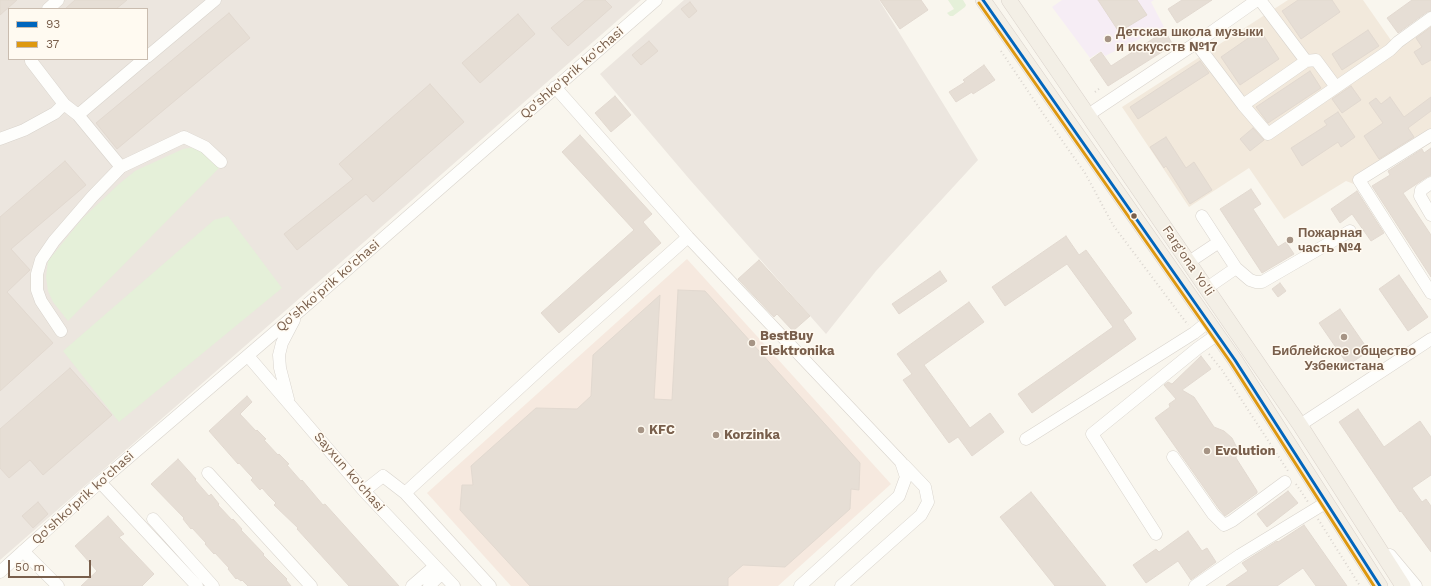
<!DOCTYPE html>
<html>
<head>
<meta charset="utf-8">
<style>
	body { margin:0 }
	#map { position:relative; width:1431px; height:586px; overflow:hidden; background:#f9f6ee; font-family:"Work Sans",sans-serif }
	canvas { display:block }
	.legend { position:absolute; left:8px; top:8px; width:140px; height:52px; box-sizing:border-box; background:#fffaf1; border:1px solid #c9bcaf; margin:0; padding:5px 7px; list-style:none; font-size:12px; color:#795f4c }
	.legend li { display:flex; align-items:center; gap:8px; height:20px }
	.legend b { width:20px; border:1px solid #c9bcaf }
	.scale { position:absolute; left:8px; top:560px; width:83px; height:18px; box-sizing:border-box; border:2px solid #795f4c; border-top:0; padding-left:5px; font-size:12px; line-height:14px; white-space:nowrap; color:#795f4c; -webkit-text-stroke:3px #fffaf1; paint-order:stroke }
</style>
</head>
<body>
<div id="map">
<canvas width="1431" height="586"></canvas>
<ul class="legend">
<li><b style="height:5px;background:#0065bd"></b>93</li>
<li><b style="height:5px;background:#de980f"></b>37</li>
</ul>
<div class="scale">50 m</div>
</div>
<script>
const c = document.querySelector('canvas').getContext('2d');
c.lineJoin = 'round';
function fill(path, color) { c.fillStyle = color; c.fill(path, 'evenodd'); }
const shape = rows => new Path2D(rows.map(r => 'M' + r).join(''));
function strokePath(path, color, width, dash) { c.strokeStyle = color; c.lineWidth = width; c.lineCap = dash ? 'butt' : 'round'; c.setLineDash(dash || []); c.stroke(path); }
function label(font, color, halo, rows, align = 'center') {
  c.font = font + ' "Work Sans",sans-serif'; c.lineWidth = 3; c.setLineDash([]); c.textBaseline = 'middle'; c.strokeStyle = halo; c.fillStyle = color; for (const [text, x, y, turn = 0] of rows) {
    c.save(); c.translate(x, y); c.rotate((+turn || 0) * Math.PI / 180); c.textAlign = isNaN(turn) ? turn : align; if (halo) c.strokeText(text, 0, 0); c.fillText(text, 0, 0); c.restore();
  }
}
fill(shape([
	[1288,0,1363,0,1395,46,1431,22,1431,143,1359,186,1346,181,1284,219,1249,168,1189,207,1122,107]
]), '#f2e9dc');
fill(shape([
	[687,259,891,484,778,586,511,586,427,493]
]), '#f6e9df');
fill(shape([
	[0,0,641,0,0,560],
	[9,9,147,9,147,59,9,59],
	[684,0,879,0,978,160,876,271,826,334,691,181,600,74]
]), '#ece6df');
fill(shape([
	[1062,0,1154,0,1151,2,1164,27,1105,56,1101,51,1090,58,1052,7]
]), '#f6edf5');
fill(shape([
	[948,0,963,0,966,5,965,7,953,16,950,16,947,13,954,9],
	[195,147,220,167,68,321,53,302,48,291,46,277,48,261,82,219,119,184,135,171,183,149],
	[228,216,282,288,119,422,63,351,214,220]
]), '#e5f0d9');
const building = shape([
	[0,0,17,0,0,15,0,0],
	[75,0,127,0,116,9,65,9,75,0],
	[585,0,605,0,612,7,568,46,551,28,585,0],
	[880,0,921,0,928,10,900,29,880,0],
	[1098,0,1137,0,1147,15,1119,32,1098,0],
	[1182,0,1212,0,1177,23,1168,9,1182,0],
	[1298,0,1332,0,1340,12,1301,39,1282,11,1298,0],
	[1412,0,1431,0,1431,11,1427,12,1398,33,1387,18,1412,0],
	[690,2,697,11,689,18,681,9,690,2],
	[229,13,250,38,117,149,96,123,229,13],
	[518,14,535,34,480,83,462,63,518,14],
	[1431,27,1431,60,1422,65,1414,52,1422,47,1416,38,1431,27],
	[1260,30,1279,59,1240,85,1221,57,1260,30],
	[1368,30,1379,46,1342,70,1332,54,1368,30],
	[1165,31,1173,45,1108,86,1090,60,1101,52,1111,66,1165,31],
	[649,41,658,51,641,65,632,55,649,41],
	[1200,61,1209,73,1138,119,1130,107,1200,61],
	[984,65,995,80,973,94,972,92,956,102,949,92,965,82,963,80,984,65],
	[1310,71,1321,88,1268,123,1256,107,1310,71],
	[430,84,464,122,373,202,366,194,297,250,284,234,353,179,339,164,430,84],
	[1351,86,1361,100,1342,113,1332,99,1351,86],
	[615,96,631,115,611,132,595,113,615,96],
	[1390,97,1404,117,1431,97,1431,111,1408,128,1414,137,1379,159,1364,136,1383,123,1369,103,1376,98,1381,104,1390,97],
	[1338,112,1355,137,1341,147,1338,142,1302,166,1291,148,1327,125,1324,121,1338,112],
	[1253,128,1264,140,1250,151,1240,139,1253,128],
	[580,135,652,214,643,222,661,243,559,333,541,313,634,230,562,152,580,135],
	[1166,137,1186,168,1194,162,1212,190,1190,204,1166,166,1164,168,1150,147,1166,137],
	[1431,148,1431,175,1427,177,1403,193,1431,235,1431,277,1372,186,1390,175,1388,171,1422,149,1424,153,1431,148],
	[65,161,86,185,11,249,30,270,7,292,53,343,0,391,0,217,65,161],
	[1251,189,1261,204,1253,209,1278,247,1286,242,1294,254,1262,273,1220,209,1251,189],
	[1357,191,1384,233,1371,241,1352,214,1340,223,1331,209,1357,191],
	[1066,236,1079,255,1086,250,1132,313,1123,320,1136,339,1032,413,1018,394,1113,327,1067,264,1005,306,992,287,1066,236],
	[759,260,810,316,793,331,777,314,774,317,738,279,759,260],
	[940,271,947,281,899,314,892,304,940,271],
	[1399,275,1428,317,1408,331,1379,289,1399,275],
	[1280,283,1286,291,1278,297,1272,289,1280,283],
	[678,290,705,291,860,463,859,490,851,489,850,509,785,567,743,565,728,578,728,586,530,586,460,510,462,485,473,485,471,466,536,408,577,409,591,396,593,355,660,295,654,399,672,400,678,290],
	[969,302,984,322,924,365,970,428,990,413,1004,432,972,456,958,437,949,443,903,380,912,374,897,354,969,302],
	[1340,309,1369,351,1348,365,1319,323,1340,309],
	[1201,356,1211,369,1182,390,1194,397,1214,427,1224,431,1232,438,1237,448,1236,458,1257,491,1257,493,1225,516,1219,509,1155,418,1170,407,1169,404,1176,399,1164,385,1168,382,1172,384,1201,356],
	[70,368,112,415,43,475,30,460,9,478,0,468,0,429,70,368],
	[247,396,252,402,240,414,256,431,257,430,266,439,264,440,278,455,279,454,289,464,287,465,301,481,302,480,323,505,325,504,399,586,349,586,297,529,298,528,274,505,276,503,269,496,262,488,260,490,251,480,253,478,250,475,239,463,238,464,209,431,247,396],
	[1358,409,1384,447,1420,421,1431,437,1431,475,1412,488,1422,502,1426,499,1431,506,1431,552,1401,511,1400,512,1339,422,1358,409],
	[178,459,196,479,195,480,209,496,211,494,219,504,218,505,232,520,233,519,242,529,241,530,264,554,263,555,287,579,286,580,291,586,248,586,242,580,241,581,237,578,236,579,228,569,229,568,215,553,214,554,205,544,206,543,192,528,191,529,183,519,184,518,151,484,178,459],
	[1288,491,1298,503,1267,527,1257,514,1288,491],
	[1031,492,1106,586,1055,586,1000,517,1031,492],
	[38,502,48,514,33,528,22,516,38,502],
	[108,516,124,534,119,537,154,574,142,586,81,586,97,571,75,546,108,516],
	[1304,525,1347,586,1316,586,1303,568,1277,586,1226,586,1248,571,1242,563,1277,541,1278,542,1304,525],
	[1188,531,1202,551,1207,548,1216,562,1191,580,1178,561,1146,583,1133,565,1156,549,1159,552,1188,531]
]);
fill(building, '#e6ded5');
strokePath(building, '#e2d9d0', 1);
const minor = shape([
	[48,9,58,0],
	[1196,43,1243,105,1306,61,1260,0],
	[147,57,215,0],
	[1306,61,1316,60,1336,87],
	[555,87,688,237,901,462,906,477,899,496,800,586],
	[64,104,78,115,121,167,184,137,205,147,221,162],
	[1243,105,1268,134,1390,50,1398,42,1431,18],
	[78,115,144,59],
	[1088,115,1196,43,1257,0],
	[1431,135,1359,180,1431,293],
	[0,139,24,130,55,113,64,104,31,61,31,59],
	[1431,183,1421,190,1420,196,1431,215],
	[1202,216,1236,268,1250,280,1256,282,1262,282,1350,231],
	[1189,262,1219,242],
	[1207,288,1236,268],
	[61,331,41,301,37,290,37,274,41,260,54,241,92,197,121,167],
	[248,356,364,491,454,586],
	[288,399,280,368,279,355,282,343,294,320],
	[1300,425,1431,339],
	[1026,439,1194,333,1209,321],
	[1173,457,1213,514,1224,525,1232,521,1285,482],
	[208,473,311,586],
	[100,482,197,586],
	[364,491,383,476,405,493,490,586],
	[405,493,550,360,688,237],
	[153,519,213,586],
	[1156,534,1092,434,1198,348,1218,334],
	[23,551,58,586],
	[1390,555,1416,586],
	[0,572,100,482,302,309,656,0],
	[412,586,435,566],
	[429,586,442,573],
	[841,586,921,515,928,502,925,487,904,465],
	[1195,586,1240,555,1327,502]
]);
const major = shape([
	[983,0,1235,360,1380,586],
	[1009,0,1300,425,1403,586]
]);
strokePath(minor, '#d8d3cc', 13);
strokePath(major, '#dad2cb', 16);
strokePath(shape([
	[1001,51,1042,112,1085,173,1113,225,1188,325],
	[1095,92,1100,88],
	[1209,354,1222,370,1288,471],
	[1296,484,1308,502],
	[1318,519,1360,586]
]), '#dbd6d0', 2, [1, 3]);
strokePath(minor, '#fefefc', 12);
strokePath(major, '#f3efe6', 15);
strokePath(shape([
	[983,0,1235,360,1380,586]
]), '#0065bd', 3);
strokePath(shape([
	[979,3,1231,363,1374,586]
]), '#de980f', 3);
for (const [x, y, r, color] of [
	[1108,39,4,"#a69485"],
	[1134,216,3.5,"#795f4c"],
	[1290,240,4,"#a69485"],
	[1344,337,4,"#a69485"],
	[752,343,4,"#a69485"],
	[641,430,4,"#a69485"],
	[716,435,4,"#a69485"],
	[1207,451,4,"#a69485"]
]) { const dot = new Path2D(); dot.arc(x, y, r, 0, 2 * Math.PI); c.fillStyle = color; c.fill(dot); strokePath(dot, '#fffaf1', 1.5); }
label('bold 13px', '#795f4c', '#fffaf1', [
	["Детская школа музыки",1116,32],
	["и искусств №17",1116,47],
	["Пожарная",1298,233],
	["часть №4",1298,248],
	["BestBuy",760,336],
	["Elektronika",760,351],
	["Библейское общество",1344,351,"center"],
	["Узбекистана",1344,366,"center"],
	["KFC",649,430],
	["Korzinka",724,435],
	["Evolution",1215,451]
], 'left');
label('13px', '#795f4c', '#fffaf1', [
	["Qo'shko'prik ko'chasi",572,73,-41],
	["Farg'ona Yo'li",1188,261,56],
	["Qo'shko'prik ko'chasi",328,286,-41],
	["Sayxun ko'chasi",349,472,49],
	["Qo'shko'prik ko'chasi",83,498,-42]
]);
</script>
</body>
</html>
